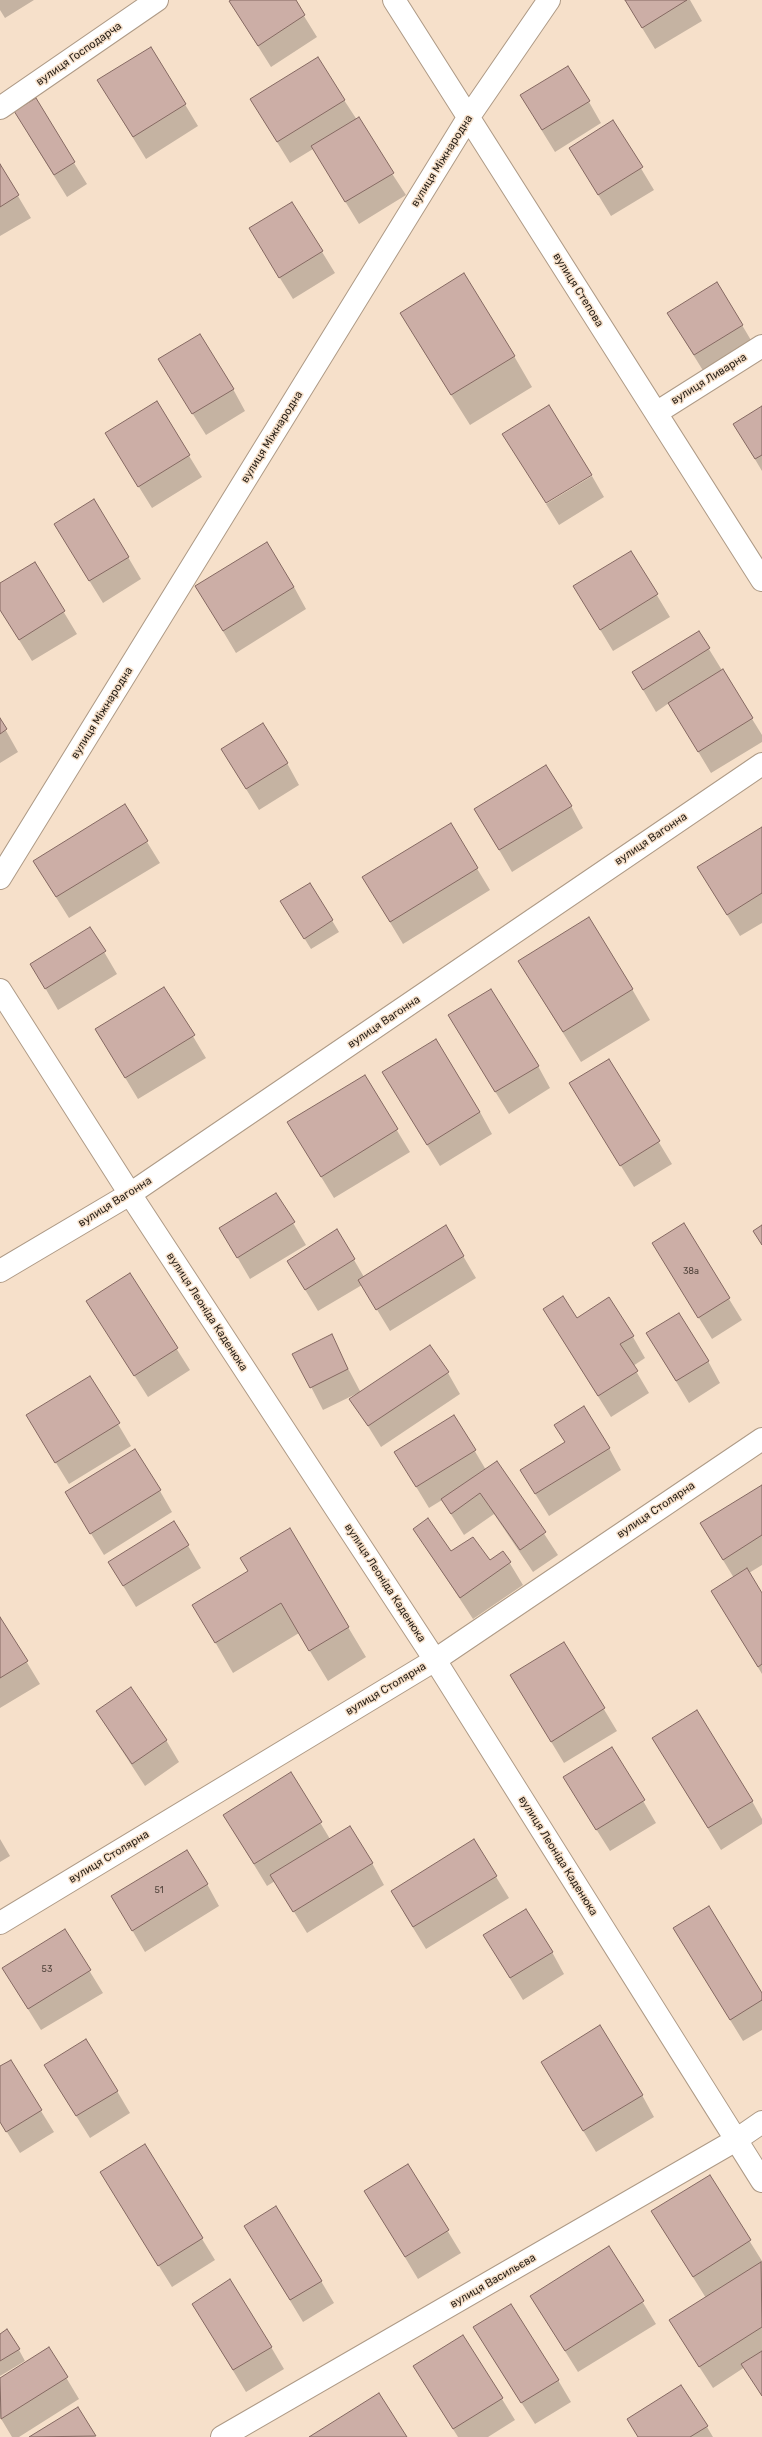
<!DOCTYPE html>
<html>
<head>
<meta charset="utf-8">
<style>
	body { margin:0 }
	canvas { display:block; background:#f6e0ca }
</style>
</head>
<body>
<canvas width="762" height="2437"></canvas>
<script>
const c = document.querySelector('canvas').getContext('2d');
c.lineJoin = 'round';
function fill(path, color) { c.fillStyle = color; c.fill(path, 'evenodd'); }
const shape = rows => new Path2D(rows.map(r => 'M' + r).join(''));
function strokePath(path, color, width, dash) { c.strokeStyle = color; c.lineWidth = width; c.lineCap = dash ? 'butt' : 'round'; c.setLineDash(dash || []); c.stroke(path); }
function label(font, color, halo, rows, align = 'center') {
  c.font = font + ' Rubik,sans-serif'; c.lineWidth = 3; c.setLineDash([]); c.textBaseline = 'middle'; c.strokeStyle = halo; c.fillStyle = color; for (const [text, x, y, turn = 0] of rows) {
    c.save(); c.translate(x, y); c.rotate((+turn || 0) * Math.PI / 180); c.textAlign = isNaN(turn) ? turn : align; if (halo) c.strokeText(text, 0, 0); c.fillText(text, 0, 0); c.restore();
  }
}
fill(shape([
	[0,0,34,0,5,18,0,10],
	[232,0,294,0,317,37,271,67,230,2],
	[625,0,690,0,702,21,655,49],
	[151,48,198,126,146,159,111,102],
	[35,100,87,184,67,197,28,134],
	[344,100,406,195,359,224,313,149,290,163,264,121],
	[589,102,601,123,555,152,534,118],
	[613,122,654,190,611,216,583,170],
	[0,166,31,218,0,236],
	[292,203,335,273,293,299,263,251],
	[742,325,755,347,707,377,681,335],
	[419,344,514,356,532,387,470,425],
	[172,381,233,389,245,411,206,435],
	[156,402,202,477,152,508,119,455],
	[762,407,762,471,734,424],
	[592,476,604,497,559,525,546,504],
	[55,525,128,557,141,579,103,603],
	[631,552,670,617,613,651,587,608],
	[34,563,77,634,32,661,0,609,0,584],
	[294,587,306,609,236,653,209,608],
	[699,633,762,735,762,742,711,773,669,703,656,712,633,673],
	[0,720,18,752,0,763],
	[287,763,299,785,259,810,235,771],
	[571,806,583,828,512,872,488,831],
	[450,824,490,890,403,944,376,899],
	[762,828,762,923,740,936,711,889],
	[147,842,160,863,69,918,47,883],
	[310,884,339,932,311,949,288,912],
	[90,928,117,974,58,1010,44,986],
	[164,988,206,1058,138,1099,109,1051],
	[632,989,650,1020,581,1062,537,991],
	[462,1038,538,1066,550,1088,509,1114],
	[609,1060,672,1164,634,1187,583,1105],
	[364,1076,410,1152,334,1198,301,1144],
	[396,1094,480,1112,492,1134,440,1166],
	[276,1194,306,1245,250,1279,233,1250],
	[446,1227,476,1278,390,1331,362,1285,318,1311,301,1283,337,1231,364,1277],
	[666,1265,729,1299,742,1320,712,1339],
	[129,1274,190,1370,148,1397,87,1301],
	[576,1319,633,1337,645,1358,633,1366,649,1393,611,1417,557,1331],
	[331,1336,361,1393,448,1373,460,1394,381,1447,351,1399,360,1392,323,1410,294,1354],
	[660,1355,708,1361,720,1383,689,1403],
	[90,1377,131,1446,69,1484,40,1437],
	[454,1416,486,1470,497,1462,558,1555,533,1572,494,1514,464,1535,442,1500,429,1508,395,1452],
	[566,1443,609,1448,621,1470,549,1516,534,1492],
	[762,1486,762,1565,749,1573,762,1595,762,1674,712,1591,734,1578,701,1524],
	[160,1491,172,1512,104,1555,79,1514],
	[174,1522,201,1568,136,1607,122,1584],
	[414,1529,451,1553,489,1562,503,1552,523,1585,473,1619],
	[249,1572,348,1627,366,1657,328,1681,299,1633,233,1673,211,1635],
	[0,1618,40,1684,0,1708],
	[564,1643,617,1731,564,1763,524,1697],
	[97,1712,166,1740,179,1762,145,1786],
	[653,1739,752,1801,762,1819,762,1824,721,1850],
	[612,1748,656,1823,610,1851,577,1799],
	[291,1774,330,1839,372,1863,384,1885,307,1933,275,1881,267,1886,237,1837],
	[0,1839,10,1856,0,1862],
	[474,1841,509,1898,426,1949,404,1913],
	[207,1884,219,1906,145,1952,125,1918],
	[65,1931,103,1993,41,2030,16,1990],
	[484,1936,552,1952,564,1974,523,2000],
	[687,1950,762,1995,762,2030,743,2041],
	[542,2063,642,2095,654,2117,596,2152],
	[0,2067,41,2111,54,2132,20,2153,0,2121],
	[58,2087,117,2091,130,2113,90,2138],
	[145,2146,215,2260,172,2287,114,2194],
	[408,2166,461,2253,418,2279,365,2191],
	[709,2176,762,2261,762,2396,745,2367,713,2388,683,2342,706,2298,652,2212],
	[609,2247,656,2324,578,2372,531,2297],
	[258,2248,321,2281,334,2303,303,2322],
	[206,2326,271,2347,284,2369,246,2392],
	[0,2335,19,2350,25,2361,0,2376],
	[49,2349,79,2399,19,2437,12,2437,0,2417,0,2379],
	[487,2349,558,2380,571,2402,535,2424],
	[427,2388,502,2399,515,2420,488,2437,458,2437],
	[77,2408,95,2437,30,2437],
	[707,2427,713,2437,638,2437]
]), '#0003');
const building = shape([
	[231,0,296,0,305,15,258,46,229,1,231,0],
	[625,0,687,0,642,28,625,0],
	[151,47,186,104,133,137,97,80,151,47],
	[318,57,345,100,277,142,250,99,318,57],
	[568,66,590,101,542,130,520,95,568,66],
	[36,98,75,162,54,175,14,111,36,98],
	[359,117,394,173,345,202,311,146,359,117],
	[613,120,643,167,598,195,569,148,613,120],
	[0,164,19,195,0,207,0,164],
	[292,202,323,251,279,278,249,228,292,202],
	[464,273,515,356,451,395,400,313,464,273],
	[717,282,743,325,694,355,667,313,717,282],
	[200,334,234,389,192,414,158,359,200,334],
	[157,401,190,455,138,487,105,433,157,401],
	[549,405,592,475,546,503,502,434,549,405],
	[762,406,762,455,755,459,733,424,762,406],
	[94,499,129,557,89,581,54,524,94,499],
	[267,542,294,587,223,631,195,586,267,542],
	[631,551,658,594,600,630,573,586,631,551],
	[35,562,65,611,19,640,0,610,0,583,35,562],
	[699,631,710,648,643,690,632,672,699,631],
	[723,669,753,718,698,752,668,703,723,669],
	[0,718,7,729,0,734,0,718],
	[263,723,288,763,246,789,221,749,263,723],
	[546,765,572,806,499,850,474,809,546,765],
	[125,804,148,841,56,897,33,861,125,804],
	[451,823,478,868,390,922,362,877,451,823],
	[762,827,762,893,727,915,697,867,762,827],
	[310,883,333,920,304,939,280,901,310,883],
	[589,917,633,989,563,1032,518,961,589,917],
	[90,927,106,951,45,989,30,964,90,927],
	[164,987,195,1035,125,1078,95,1029,164,987],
	[491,989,539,1066,495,1092,448,1015,491,989],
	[436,1039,480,1112,427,1145,382,1072,436,1039],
	[609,1059,660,1141,620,1166,569,1083,609,1059],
	[365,1075,398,1129,321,1177,287,1122,365,1075],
	[276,1193,295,1222,237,1258,219,1228,276,1193],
	[684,1223,730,1298,698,1318,652,1243,684,1223],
	[446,1225,464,1256,376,1310,358,1280,446,1225],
	[762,1225,762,1245,753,1231,762,1225],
	[337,1229,355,1259,305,1290,287,1261,337,1229],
	[130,1273,178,1348,134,1376,86,1301,130,1273],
	[563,1296,577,1318,609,1297,634,1336,620,1344,638,1371,598,1396,543,1309,563,1296],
	[679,1313,709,1361,676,1381,646,1333,679,1313],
	[332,1334,348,1369,310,1388,292,1354,332,1334],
	[430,1345,449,1372,368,1426,349,1399,430,1345],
	[90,1376,120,1423,55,1463,26,1415,90,1376],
	[584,1406,610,1448,535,1494,520,1470,565,1442,554,1425,584,1406],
	[454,1415,476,1450,416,1487,394,1452,454,1415],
	[135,1449,161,1490,90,1534,65,1492,135,1449],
	[497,1461,546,1532,520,1550,480,1493,451,1514,441,1499,497,1461],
	[762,1485,762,1535,723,1560,700,1523,762,1485],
	[428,1518,451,1551,473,1537,490,1560,503,1551,511,1562,460,1598,413,1529,428,1518],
	[174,1521,189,1545,123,1586,108,1562,174,1521],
	[290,1528,349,1627,309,1651,281,1603,215,1643,192,1605,248,1571,240,1558,290,1528],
	[747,1568,762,1593,762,1664,758,1667,711,1591,747,1568],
	[0,1617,28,1661,0,1678,0,1617],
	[564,1642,605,1708,551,1742,510,1675,564,1642],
	[131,1687,167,1740,132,1764,96,1711,131,1687],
	[697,1710,753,1801,708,1828,652,1738,697,1710],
	[612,1747,645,1800,596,1830,563,1777,612,1747],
	[291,1772,322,1822,254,1864,223,1815,291,1772],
	[350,1826,373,1863,293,1912,270,1875,350,1826],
	[474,1839,497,1876,413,1927,391,1891,474,1839],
	[187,1850,208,1884,132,1931,111,1896,187,1850],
	[709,1906,762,1993,762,2000,730,2020,673,1928,709,1906],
	[526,1909,553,1952,510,1978,483,1935,526,1909],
	[65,1929,91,1970,28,2009,2,1968,65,1929],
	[600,2025,643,2095,583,2131,541,2062,600,2025],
	[86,2039,118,2091,76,2116,44,2065,86,2039],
	[11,2060,42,2110,6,2132,0,2122,0,2066,11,2060],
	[145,2144,203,2238,158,2266,100,2172,145,2144],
	[408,2164,449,2230,405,2257,364,2191,408,2164],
	[710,2175,751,2240,693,2277,651,2211,710,2175],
	[276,2206,322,2281,290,2300,244,2226,276,2206],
	[609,2246,644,2301,565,2351,530,2296,609,2246],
	[761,2262,762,2327,699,2367,669,2320,761,2262],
	[230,2279,272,2347,233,2370,192,2304,230,2279],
	[511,2304,559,2380,521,2403,473,2327,511,2304],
	[7,2329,20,2349,0,2361,0,2334,7,2329],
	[463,2335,503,2398,453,2429,413,2366,463,2335],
	[49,2347,68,2377,1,2419,0,2378,49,2347],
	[762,2351,762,2396,741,2364,762,2351],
	[681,2385,708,2426,690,2437,638,2437,627,2419,681,2385],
	[379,2393,407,2437,309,2437,379,2393],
	[78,2407,96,2436,29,2437,78,2407]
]);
fill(building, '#ccaea6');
strokePath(building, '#856962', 1);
const minor = shape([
	[394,0,762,580],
	[0,108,157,0],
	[656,413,762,346],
	[0,878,468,118,549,0],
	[0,990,130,1194,435,1660,762,2181],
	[0,1271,130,1194,762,764],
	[0,1923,435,1660,762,1439],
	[222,2437,736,2140,762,2122]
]);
strokePath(minor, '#ae9a86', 24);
strokePath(minor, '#fff', 22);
label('9px', '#50433b', null, [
	["38а",691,1271],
	["51",159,1890],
	["53",47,1969]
]);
label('11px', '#271f17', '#f6e0ca', [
	["вулиця Господарча",79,54,-35],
	["вулиця Міжнародна",442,161,-58],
	["вулиця Степова",578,290,58],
	["вулиця Ливарна",709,379,-32],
	["вулиця Міжнародна",272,437,-58],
	["вулиця Міжнародна",102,713,-58],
	["вулиця Вагонна",651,839,-34],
	["вулиця Вагонна",384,1022,-34],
	["вулиця Вагонна",115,1202,-32],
	["вулиця Леоніда Каденюка",207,1312,57],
	["вулиця Столярна",656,1510,-34],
	["вулиця Леоніда Каденюка",385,1583,57],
	["вулиця Столярна",386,1689,-31],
	["вулиця Леоніда Каденюка",558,1856,58],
	["вулиця Столярна",109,1857,-31],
	["вулиця Васильєва",493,2281,-30]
]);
</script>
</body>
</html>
